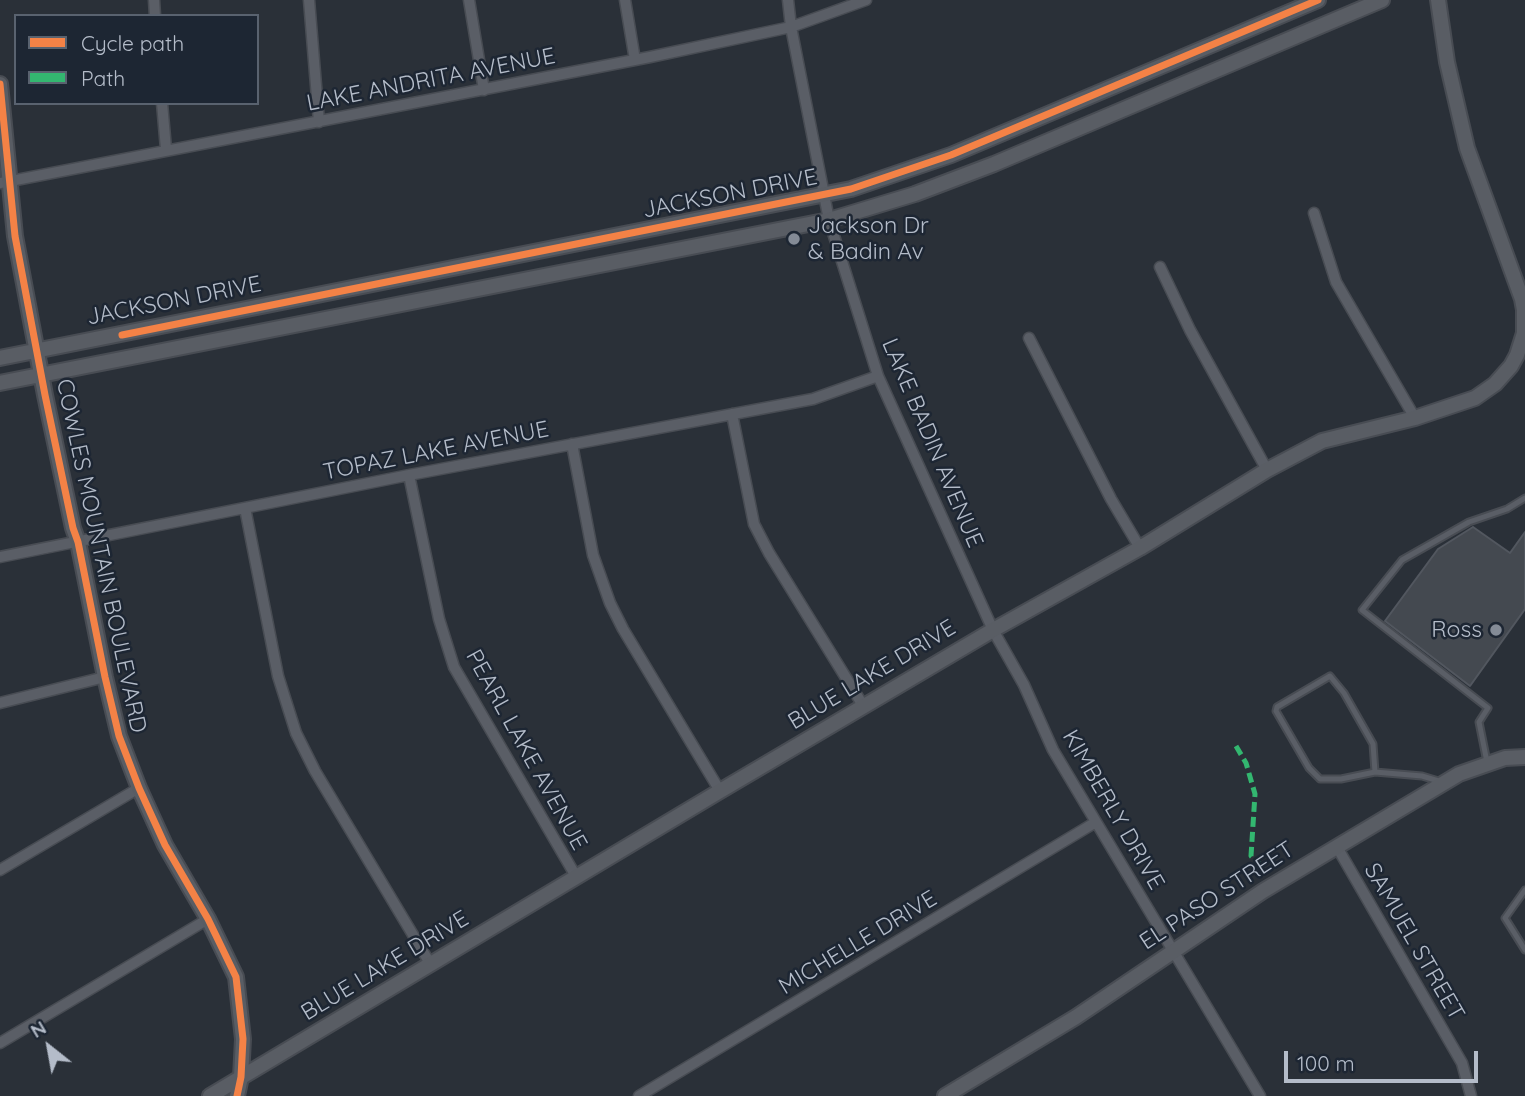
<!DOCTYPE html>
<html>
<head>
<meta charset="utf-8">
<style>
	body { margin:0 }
	#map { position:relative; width:1525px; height:1096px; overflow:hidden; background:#2a3038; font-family:Quicksand,sans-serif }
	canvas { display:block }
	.legend { position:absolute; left:14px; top:14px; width:245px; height:91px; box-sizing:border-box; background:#1d2633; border:2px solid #59626f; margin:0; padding:9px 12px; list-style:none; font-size:21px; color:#b4bcc9 }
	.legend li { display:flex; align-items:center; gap:14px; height:35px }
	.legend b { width:35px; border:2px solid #59626f }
	.north { position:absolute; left:14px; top:1012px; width:70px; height:70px; -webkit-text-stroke:5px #1d2633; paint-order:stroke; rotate:329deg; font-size:19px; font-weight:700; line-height:28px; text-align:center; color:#b4bcc9 }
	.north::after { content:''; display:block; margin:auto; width:24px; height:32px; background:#b4bcc9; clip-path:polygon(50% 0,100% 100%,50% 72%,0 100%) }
	.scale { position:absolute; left:1284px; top:1051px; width:194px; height:32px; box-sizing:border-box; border:4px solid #b4bcc9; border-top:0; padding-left:9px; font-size:21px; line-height:24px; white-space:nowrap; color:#b4bcc9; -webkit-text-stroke:5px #1d2633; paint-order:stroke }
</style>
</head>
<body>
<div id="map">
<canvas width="1525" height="1096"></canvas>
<ul class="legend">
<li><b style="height:9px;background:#f48246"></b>Cycle path</li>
<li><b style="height:9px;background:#33b770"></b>Path</li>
</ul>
<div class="north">N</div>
<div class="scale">100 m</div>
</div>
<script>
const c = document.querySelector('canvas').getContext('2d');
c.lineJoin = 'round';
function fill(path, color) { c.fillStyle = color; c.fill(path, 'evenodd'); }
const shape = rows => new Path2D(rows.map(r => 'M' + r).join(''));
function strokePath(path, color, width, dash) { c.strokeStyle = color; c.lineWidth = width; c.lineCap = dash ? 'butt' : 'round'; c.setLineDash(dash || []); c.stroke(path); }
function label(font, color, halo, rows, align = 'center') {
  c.font = font + ' Quicksand,sans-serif'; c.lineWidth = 5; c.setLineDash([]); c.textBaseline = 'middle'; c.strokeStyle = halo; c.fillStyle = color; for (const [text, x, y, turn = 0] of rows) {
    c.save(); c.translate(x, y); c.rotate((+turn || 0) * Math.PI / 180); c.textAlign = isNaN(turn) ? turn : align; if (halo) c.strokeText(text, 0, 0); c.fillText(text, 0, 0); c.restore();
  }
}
const building = shape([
	[1473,527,1510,553,1525,532,1525,609,1470,686,1385,621,1438,549,1473,527]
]);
fill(building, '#444950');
strokePath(building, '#52575f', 2);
const lane = shape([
	[1487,762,1479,722,1488,708,1362,610,1402,560,1469,522,1507,509,1525,498],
	[1375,772,1373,744,1344,693,1330,676,1277,707,1276,711,1309,768,1320,779,1341,779,1375,772,1422,776,1442,782],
	[1525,890,1505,918,1525,950]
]);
const street = shape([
	[154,0,155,16],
	[309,0,319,122],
	[469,0,484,90],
	[625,0,635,60],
	[788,0,791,27,829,220,878,376,993,630,1024,685,1053,750,1260,1096],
	[162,103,166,149],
	[0,183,650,57,791,27,866,0],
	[1314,213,1336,282,1415,418],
	[1160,267,1190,330,1267,470],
	[1029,338,1111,499,1140,548],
	[732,414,754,524,769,553,864,707],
	[572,444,593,555,610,603,623,629,720,791],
	[409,475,439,619,454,667,577,878],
	[245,508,278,676,296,733,315,771,431,965],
	[0,557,409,475,813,399,878,376],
	[0,703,105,677],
	[1337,847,1462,1063,1471,1096],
	[0,870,139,788],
	[0,1043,208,919],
	[639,1096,1096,822]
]);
const secondary = shape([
	[0,84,15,236,45,395,73,528,78,542,105,677,119,736,139,788,165,845,208,919,236,977,243,1039,241,1077,237,1096],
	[0,358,851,189,951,155,1318,0],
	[0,383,829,220,915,194,994,164,1382,0],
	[210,1096,720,791,993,630,1140,548,1267,470,1322,441,1415,418,1475,398,1495,384,1511,366,1517,355,1524,333,1524,310,1522,299,1467,148,1447,62,1438,0],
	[945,1096,1076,1017,1263,891,1459,774,1505,758,1525,757]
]);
strokePath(lane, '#484c53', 9);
strokePath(street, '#484c53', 13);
strokePath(secondary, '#484c53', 18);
strokePath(lane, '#5a5e66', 5);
strokePath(street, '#5a5e66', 10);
strokePath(secondary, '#595d64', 14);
strokePath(shape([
	[1236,746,1246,763,1255,794,1251,856,1265,869]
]), '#33b770', 5, [10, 5]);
strokePath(shape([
	[0,84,15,236,45,395,73,528,78,542,105,677,119,736,139,788,165,845,208,919,236,977,243,1039,241,1077,237,1096],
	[122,335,851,189,951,155,1318,0]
]), '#f48246', 7);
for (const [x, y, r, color] of [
	[794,239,7,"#848b96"],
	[1496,630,7,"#848b96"]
]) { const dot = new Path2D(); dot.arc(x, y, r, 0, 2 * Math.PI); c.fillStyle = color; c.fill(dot); strokePath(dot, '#1d2633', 2.5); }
label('23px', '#b4bcc9', '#1d2633', [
	["LAKE ANDRITA AVENUE",431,80,-11],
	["JACKSON DRIVE",730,194,-11],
	["JACKSON DRIVE",174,301,-11],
	["LAKE BADIN AVENUE",932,443,67],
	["TOPAZ LAKE AVENUE",436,451,-11],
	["COWLES MOUNTAIN BOULEVARD",101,556,78],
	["BLUE LAKE DRIVE",872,675,-31],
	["PEARL LAKE AVENUE",526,750,61],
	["KIMBERLY DRIVE",1113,810,60],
	["EL PASO STREET",1217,896,-33],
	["SAMUEL STREET",1414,942,60],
	["MICHELLE DRIVE",858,943,-31],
	["BLUE LAKE DRIVE",385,966,-31]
]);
label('23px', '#b4bcc9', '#1d2633', [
	["Jackson Dr",808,226],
	["& Badin Av",808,252],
	["Ross",1482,630,"right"]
], 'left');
</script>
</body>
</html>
